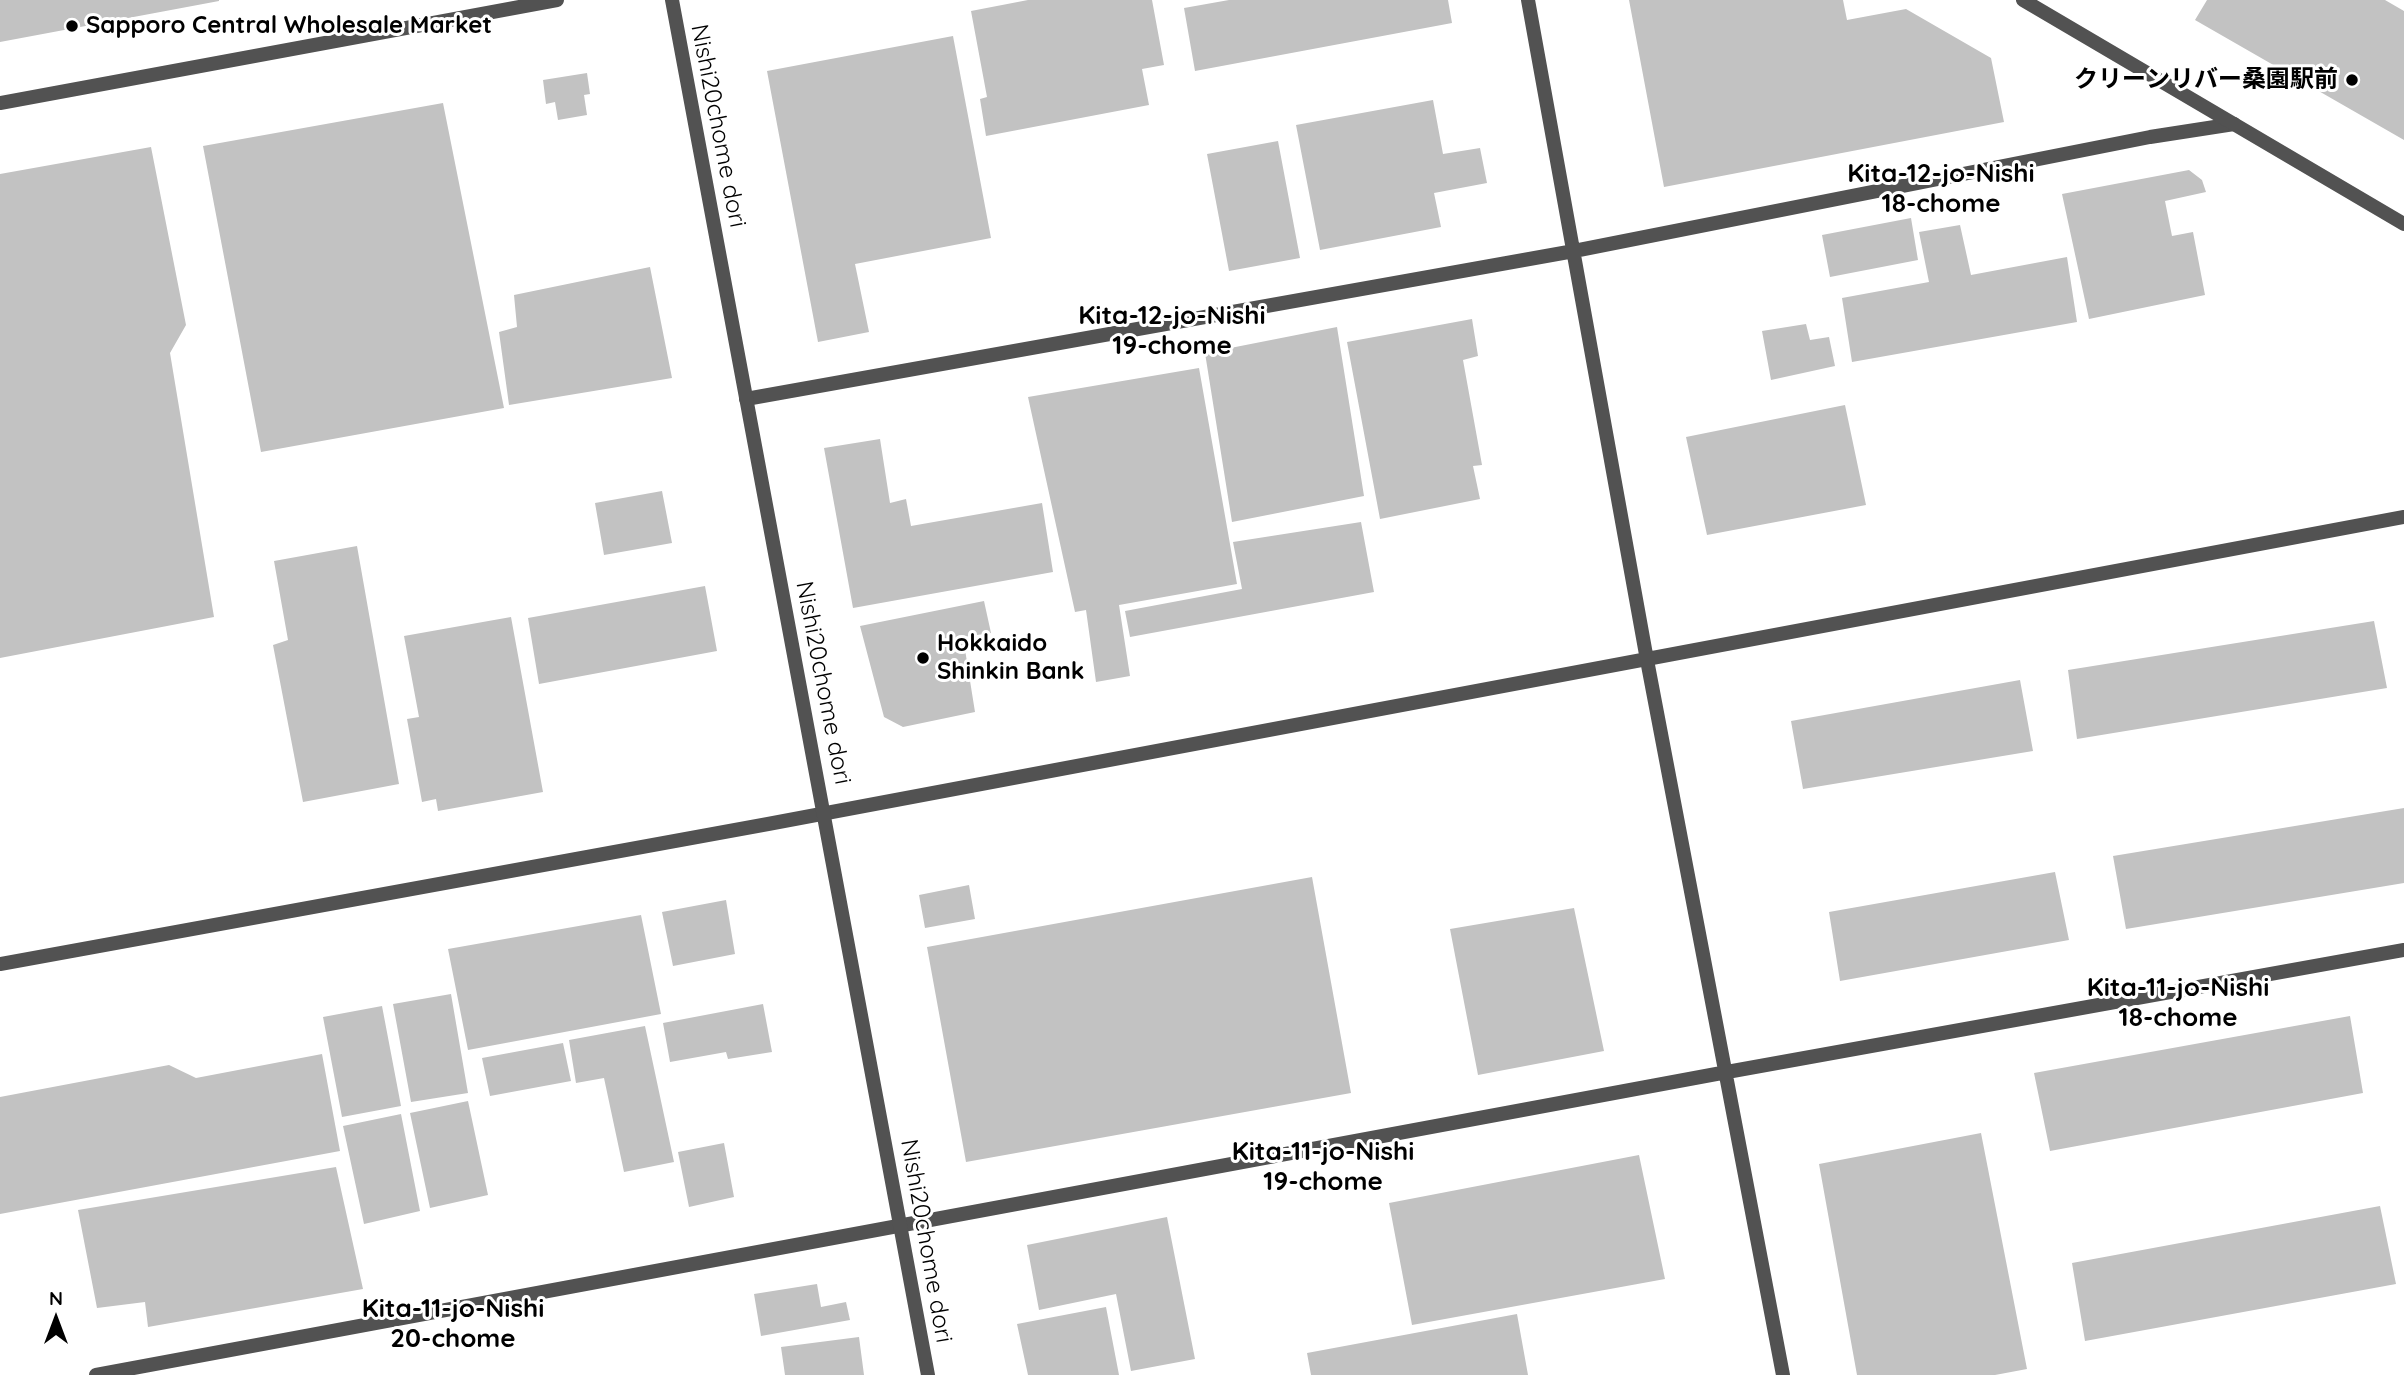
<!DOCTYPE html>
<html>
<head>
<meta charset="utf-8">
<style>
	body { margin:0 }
	#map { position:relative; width:2404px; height:1375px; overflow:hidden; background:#fff; font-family:Quicksand,sans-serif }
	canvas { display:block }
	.north { position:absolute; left:21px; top:1284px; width:70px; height:70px; -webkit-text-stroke:5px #fff; paint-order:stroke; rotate:0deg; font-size:19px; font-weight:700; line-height:28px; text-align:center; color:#000 }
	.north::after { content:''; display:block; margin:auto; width:24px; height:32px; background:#000; clip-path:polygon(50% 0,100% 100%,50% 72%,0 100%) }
</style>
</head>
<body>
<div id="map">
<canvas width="2404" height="1375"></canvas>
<div class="north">N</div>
</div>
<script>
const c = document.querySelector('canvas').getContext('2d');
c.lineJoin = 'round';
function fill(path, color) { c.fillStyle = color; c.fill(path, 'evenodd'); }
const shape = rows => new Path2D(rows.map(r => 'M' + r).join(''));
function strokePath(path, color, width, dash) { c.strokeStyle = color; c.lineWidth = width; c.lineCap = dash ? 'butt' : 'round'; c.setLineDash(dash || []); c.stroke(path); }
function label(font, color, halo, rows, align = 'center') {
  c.font = font + ' Quicksand,"Noto Sans JP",sans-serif'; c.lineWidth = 6; c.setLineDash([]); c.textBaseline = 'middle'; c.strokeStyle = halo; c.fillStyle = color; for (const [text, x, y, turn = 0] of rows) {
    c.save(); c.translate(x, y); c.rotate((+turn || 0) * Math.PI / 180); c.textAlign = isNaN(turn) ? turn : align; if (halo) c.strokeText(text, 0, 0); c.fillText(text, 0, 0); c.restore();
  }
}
fill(shape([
	[0,0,219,0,219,1,0,42],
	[1028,0,1152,0,1164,65,1142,69,1149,105,986,136,980,99,987,97,971,11],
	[1229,0,1448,0,1452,23,1195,71,1184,8],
	[1629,0,1843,0,1847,20,1906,9,1991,58,2004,122,1664,187],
	[2207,0,2385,0,2404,11,2404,140,2195,20],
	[953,36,991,238,855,264,869,332,818,342,767,71],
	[587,73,590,94,584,95,587,115,558,120,555,102,546,104,543,80],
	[1433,100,1443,154,1480,148,1487,183,1434,193,1441,227,1320,250,1296,125],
	[443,103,504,408,261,452,203,146],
	[1278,141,1300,258,1229,271,1207,154],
	[151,147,186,325,170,353,214,617,0,658,0,174],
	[2189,170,2202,180,2206,192,2165,201,2172,236,2193,232,2205,295,2089,319,2062,194],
	[1911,218,1918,260,1830,277,1822,235],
	[1960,225,1971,275,2067,257,2077,322,1852,362,1842,298,1929,282,1919,232],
	[650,267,672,378,509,405,499,332,517,327,514,295],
	[1472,319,1478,356,1463,360,1482,465,1473,466,1480,499,1380,519,1347,342],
	[1806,324,1810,340,1829,337,1835,366,1771,380,1762,331],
	[1337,327,1364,496,1232,522,1205,353],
	[1199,368,1237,584,1119,605,1130,676,1096,682,1086,610,1075,612,1028,397],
	[1845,405,1866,505,1707,535,1686,437],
	[880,439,890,503,906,499,911,526,1042,503,1053,572,853,608,824,448],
	[662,491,672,543,604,555,595,503],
	[1361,522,1374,592,1130,637,1125,611,1242,589,1233,542],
	[357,546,399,784,303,802,273,645,288,640,274,561],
	[705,586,717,651,539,684,528,618],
	[984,601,991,633,963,637,975,712,903,727,884,717,860,626],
	[511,617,543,792,438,811,436,799,422,802,407,719,419,717,404,636],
	[2374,621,2387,688,2077,739,2068,670],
	[2020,680,2033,751,1803,789,1791,721],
	[2404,808,2404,883,2126,929,2113,856],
	[2055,872,2069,940,1840,981,1829,912],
	[1312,877,1351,1093,966,1162,927,947],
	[969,885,975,919,925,928,919,895],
	[726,900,735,954,673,966,662,912],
	[1574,908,1604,1051,1478,1075,1450,929],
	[641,915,661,1014,468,1050,448,949],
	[451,994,468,1093,411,1102,393,1004],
	[763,1004,772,1052,728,1059,726,1052,670,1062,663,1023],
	[382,1006,401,1106,342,1117,323,1017],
	[2350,1016,2363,1093,2050,1151,2034,1073],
	[645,1026,674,1162,624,1172,604,1078,576,1083,569,1040],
	[563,1043,571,1081,490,1096,482,1058],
	[322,1054,340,1151,0,1214,0,1097,169,1065,196,1078],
	[468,1101,488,1195,430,1208,410,1113],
	[401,1114,420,1211,364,1224,343,1126],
	[1981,1133,2027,1369,1995,1375,1857,1375,1819,1164],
	[724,1143,734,1197,689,1207,678,1152],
	[1639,1155,1665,1279,1412,1325,1389,1203],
	[336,1167,363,1289,148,1327,145,1302,97,1308,78,1210],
	[2380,1206,2396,1284,2085,1341,2072,1263],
	[1167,1217,1195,1359,1131,1371,1116,1294,1039,1310,1027,1245],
	[817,1284,821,1307,846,1302,850,1320,761,1336,754,1294],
	[1106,1307,1119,1375,1028,1375,1017,1324],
	[1517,1314,1528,1375,1311,1375,1307,1353],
	[859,1337,864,1375,785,1375,781,1347]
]), '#c2c2c2');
strokePath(shape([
	[1528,0,1647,660,1783,1375],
	[0,103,557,0],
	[746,399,1574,251,2150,137,2234,124],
	[0,964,768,824,2404,517],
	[96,1375,1727,1072,2404,950]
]), '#525252', 14);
strokePath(shape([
	[672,0,928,1375],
	[2023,0,2404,224]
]), '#525252', 14);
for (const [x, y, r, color] of [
	[72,26,7,"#000"],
	[2352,80,7,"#000"],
	[923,658,7,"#000"]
]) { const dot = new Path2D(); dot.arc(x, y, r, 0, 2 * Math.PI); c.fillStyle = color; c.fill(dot); strokePath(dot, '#fff', 2.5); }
label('bold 24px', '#000', '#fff', [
	["Sapporo Central Wholesale Market",86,26],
	["クリーンリバー桑園駅前",2338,80,"right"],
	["Hokkaido",937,644],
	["Shinkin Bank",937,672]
], 'left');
label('24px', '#000', '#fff', [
	["Nishi20chome dori",718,126,79],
	["Nishi20chome dori",823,683,79],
	["Nishi20chome dori",926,1241,80]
]);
label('bold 26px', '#000', '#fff', [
	["Kita-12-jo-Nishi",1941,174],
	["18-chome",1941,204],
	["Kita-12-jo-Nishi",1172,316],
	["19-chome",1172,346],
	["Kita-11-jo-Nishi",2178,988],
	["18-chome",2178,1018],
	["Kita-11-jo-Nishi",1323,1152],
	["19-chome",1323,1182],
	["Kita-11-jo-Nishi",453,1309],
	["20-chome",453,1339]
]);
</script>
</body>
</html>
